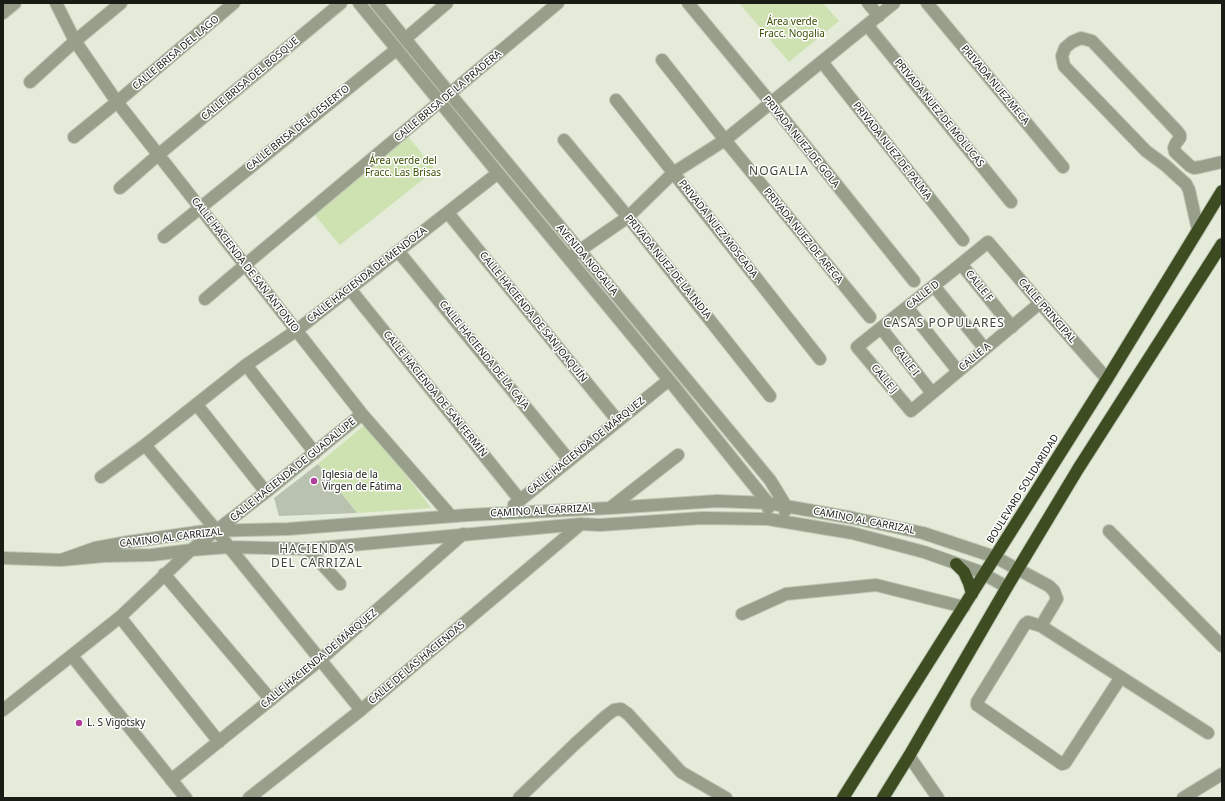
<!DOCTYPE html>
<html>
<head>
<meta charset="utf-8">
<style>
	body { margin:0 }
	#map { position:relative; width:1225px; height:801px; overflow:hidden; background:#e4ecd9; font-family:"Noto Sans",sans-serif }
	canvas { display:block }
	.frame { position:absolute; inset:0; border:4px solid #191b15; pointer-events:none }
</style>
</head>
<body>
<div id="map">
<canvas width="1225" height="801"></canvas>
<div class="frame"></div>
</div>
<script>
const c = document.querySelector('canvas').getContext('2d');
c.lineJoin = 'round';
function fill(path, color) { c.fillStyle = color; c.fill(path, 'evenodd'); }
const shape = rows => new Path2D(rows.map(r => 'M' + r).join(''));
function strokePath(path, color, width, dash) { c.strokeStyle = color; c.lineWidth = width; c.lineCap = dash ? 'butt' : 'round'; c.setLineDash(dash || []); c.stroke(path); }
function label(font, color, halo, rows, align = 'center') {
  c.font = font + ' "Noto Sans",sans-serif'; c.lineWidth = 3; c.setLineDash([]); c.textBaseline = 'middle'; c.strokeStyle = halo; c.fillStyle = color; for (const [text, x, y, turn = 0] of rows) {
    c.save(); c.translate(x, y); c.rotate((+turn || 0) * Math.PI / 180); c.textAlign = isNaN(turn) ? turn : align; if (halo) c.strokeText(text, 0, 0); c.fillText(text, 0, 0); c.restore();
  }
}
fill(shape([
	[739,3,823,3,839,21,789,62],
	[406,134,435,170,340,245,313,213],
	[367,423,431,508,357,513,318,464]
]), '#cee1b1');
fill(shape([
	[318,464,357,513,279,516,274,498]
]), '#b9c1af');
const minor = shape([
	[56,3,75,41,117,102,362,414,451,516],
	[359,3,498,173,669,380,768,503,768,508],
	[376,3,450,94,770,480,786,506,785,511],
	[688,3,771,103,914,281],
	[868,3,879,16],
	[927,3,1063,167],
	[3,13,15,3],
	[867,25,1011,202],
	[405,39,447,3],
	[662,60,725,140,870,317],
	[822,62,963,240],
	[30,82,75,41,121,3],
	[616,100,820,359],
	[74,137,117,102,234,3],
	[564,140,628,217,770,396],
	[120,188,158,155,341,3],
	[448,213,618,421],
	[1198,230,1189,190,1186,184,1165,165,1146,151,1064,66,1062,56,1065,48,1072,42,1081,38,1092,41,1177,131,1180,135,1180,138,1176,143,1174,148,1175,152,1190,166,1194,168,1200,167,1222,162],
	[164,237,397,49],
	[398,251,569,460],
	[573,255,628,217,673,173,725,140,894,3],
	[961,264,1012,327],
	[934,286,985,349],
	[350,289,520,500],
	[205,299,245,265,558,3],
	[1040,303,911,411,857,347,961,264,988,242,1040,303,1107,379],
	[907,307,958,371],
	[881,328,932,393],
	[246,365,315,453],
	[197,405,266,492],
	[145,445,217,531,229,547,361,710],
	[101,477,145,445,246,365,297,330,498,173],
	[514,505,669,380],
	[610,508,678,455],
	[1109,531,1222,646],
	[308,549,340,584],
	[3,558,61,560,104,556,152,555,191,550,229,547,308,549,581,524,600,525,702,518,768,519,852,533,924,552,978,571,1007,587],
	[61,560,95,548,128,542,205,531,288,529,468,515,610,508,717,501,768,503,853,518,923,533,995,557,1049,586,1054,591,1057,599,1041,626,1208,733],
	[164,574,271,700],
	[742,614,786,594,876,585,964,607],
	[120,617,219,742],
	[1041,626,1028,622,1025,624,977,702,977,705,1062,764,1065,763,1121,677],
	[72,656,186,798],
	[3,710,120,617,191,550,266,492,362,414],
	[909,756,938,798],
	[171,780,320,660,463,534],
	[249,798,361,710,581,524],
	[519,798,575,744,606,716,614,710,621,709,628,714,681,772,726,798],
	[1183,798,1222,774]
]);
const highway = shape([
	[956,564,964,572,969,583,972,594],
	[843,798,1107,379,1222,191],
	[883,798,909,756,1007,587,1078,469,1222,244]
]);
strokePath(minor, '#bfc6b6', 14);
strokePath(highway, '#bfc6b6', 14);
strokePath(minor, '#979f8a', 12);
strokePath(highway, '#3e4d21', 12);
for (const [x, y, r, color] of [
	[314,481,4,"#af3f9b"],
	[79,723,4,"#af3f9b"]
]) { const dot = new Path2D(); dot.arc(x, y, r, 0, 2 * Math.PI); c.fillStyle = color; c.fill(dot); strokePath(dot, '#fff', 1.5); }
label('10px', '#394e00', '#fff', [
	["Área verde",792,22],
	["Fracc. Nogalia",792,34],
	["Área verde del",403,161],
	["Fracc. Las Brisas",403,173]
]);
label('10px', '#191b15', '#fff', [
	["CALLE BRISA DEL LAGO",176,53,-40],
	["CALLE BRISA DEL BOSQUE",250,79,-40],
	["PRIVADA NUEZ MECA",995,85,50],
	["CALLE BRISA DE LA PRADERA",448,96,-40],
	["PRIVADA NUEZ DE MOLUCAS",939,113,51],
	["CALLE BRISA DEL DESIERTO",298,128,-39],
	["PRIVADA NUEZ DE GOLA",801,142,51],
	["PRIVADA NUEZ DE PALMA",892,151,52],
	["PRIVADA NUEZ MOSCADA",718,229,52],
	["PRIVADA NUEZ DE ARECA",803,236,51],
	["AVENIDA NOGALIA",587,260,50],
	["CALLE HACIENDA DE SAN ANTONIO",245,265,52],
	["PRIVADA NUEZ DE LA INDIA",668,267,51],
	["CALLE HACIENDA DE MENDOZA",367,275,-38],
	["CALLE F",979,286,51],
	["CALLE D",923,295,-38],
	["CALLE PRINCIPAL",1047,311,49],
	["CALLE HACIENDA DE SAN JOAQUÍN",533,317,51],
	["CALLE HACIENDA DE LA CAJA",484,355,51],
	["CALLE A",975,357,-40],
	["CALLE I",906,361,52],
	["CALLE J",884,379,50],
	["CALLE HACIENDA DE SAN FERMÍN",435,394,51],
	["CALLE HACIENDA DE MÁRQUEZ",586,446,-39],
	["CALLE HACIENDA DE GUADALUPE",293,470,-39],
	["BOULEVARD SOLIDARIDAD",1023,489,-58],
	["CAMINO AL CARRIZAL",542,511,-3],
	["CAMINO AL CARRIZAL",864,521,11],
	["CAMINO AL CARRIZAL",171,538,-7],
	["CALLE HACIENDA DE MÁRQUEZ",319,659,-40],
	["CALLE DE LAS HACIENDAS",417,663,-40]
]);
label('10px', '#191b15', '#fff', [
	["Iglesia de la",322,475],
	["Virgen de Fátima",322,487],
	["L. S Vigotsky",87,723]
], 'left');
c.letterSpacing = '1px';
label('12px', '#414738', '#fff', [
	["NOGALIA",779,172],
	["CASAS POPULARES",944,324],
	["HACIENDAS",317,550],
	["DEL CARRIZAL",317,564]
]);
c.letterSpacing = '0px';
</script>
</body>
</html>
